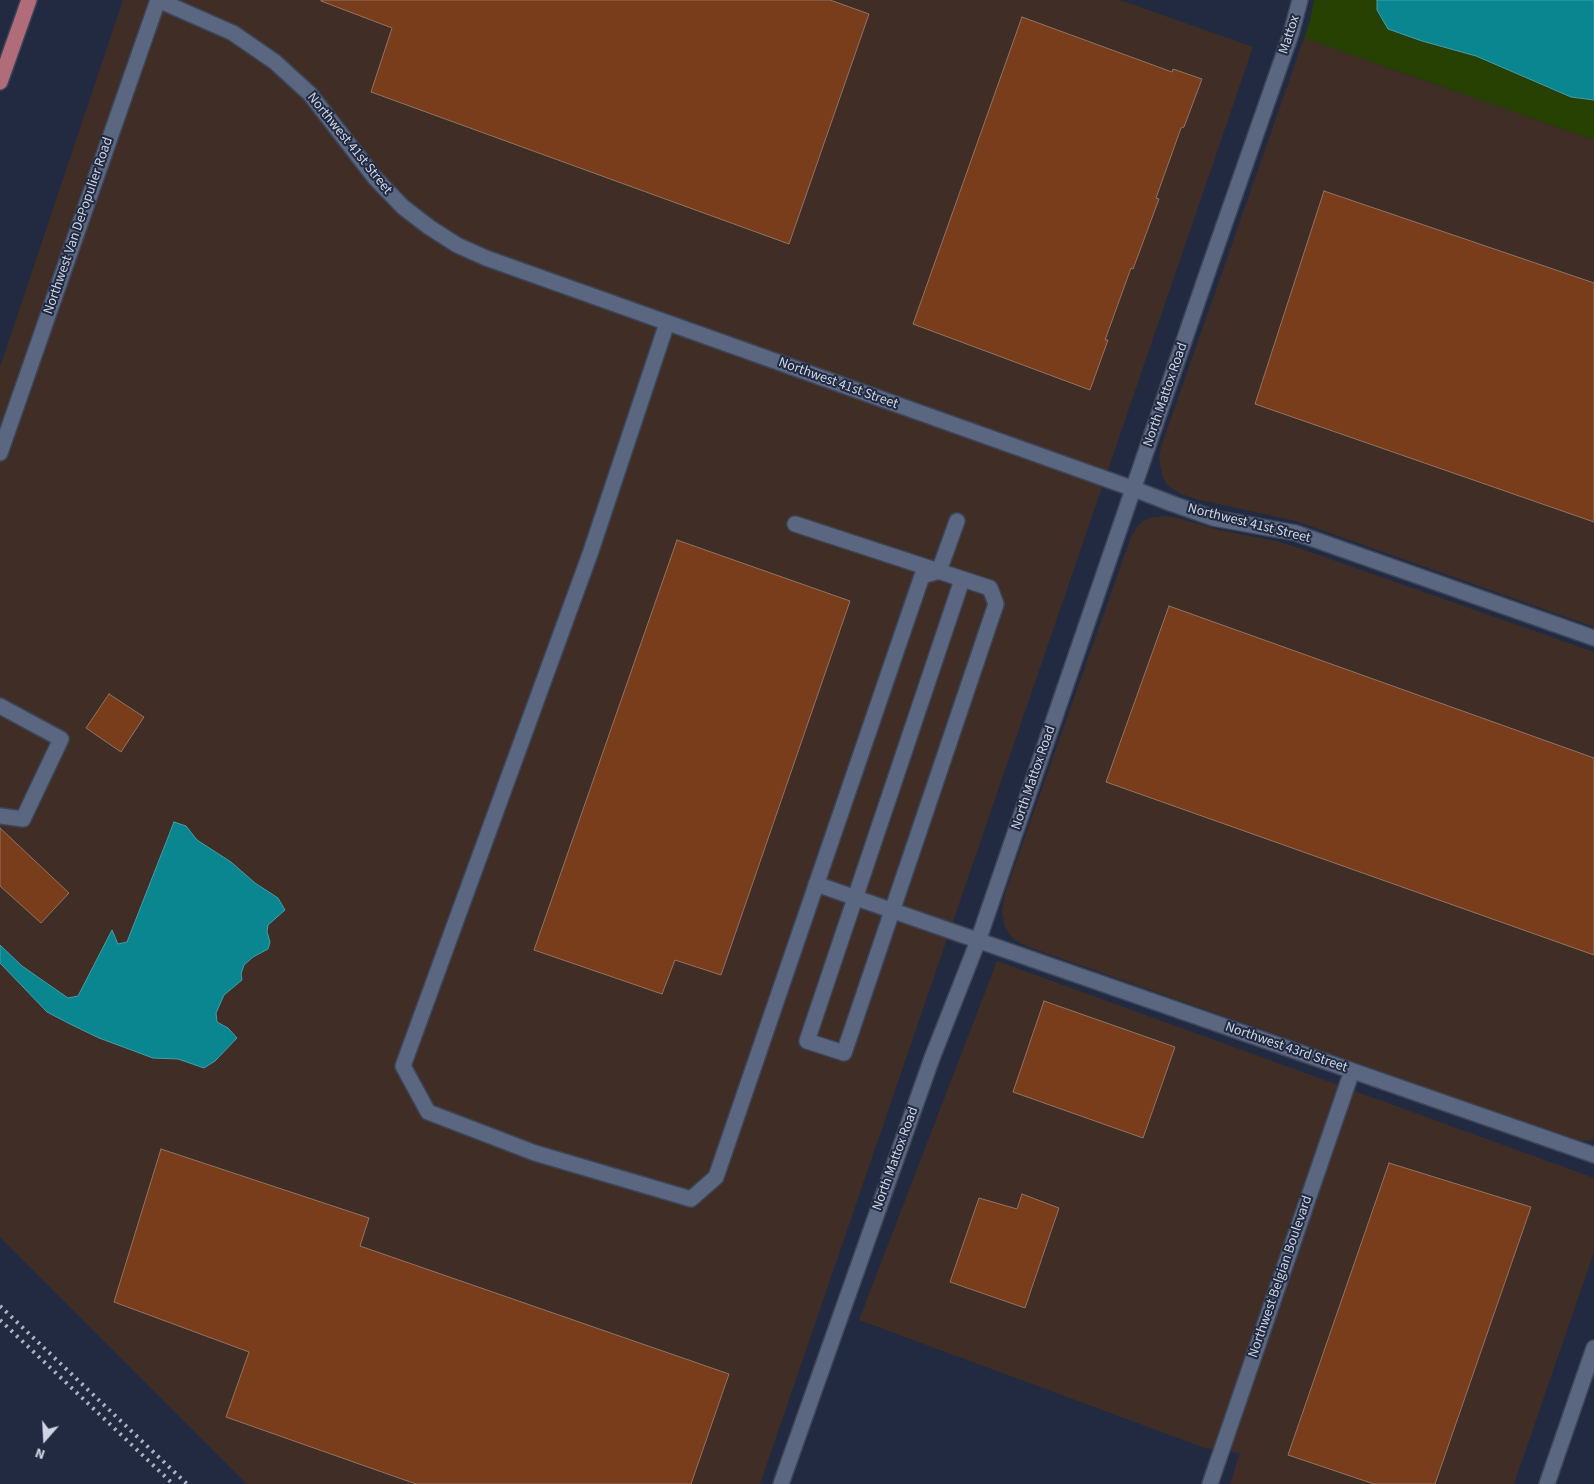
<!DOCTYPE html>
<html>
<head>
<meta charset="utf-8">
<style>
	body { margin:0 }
	#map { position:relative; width:1594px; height:1484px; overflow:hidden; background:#212a41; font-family:"Source Sans 3",sans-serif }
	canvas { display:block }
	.north { position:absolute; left:20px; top:1414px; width:50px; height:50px; -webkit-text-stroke:4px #212a41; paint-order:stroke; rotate:199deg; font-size:14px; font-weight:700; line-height:20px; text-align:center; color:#cfd5e4 }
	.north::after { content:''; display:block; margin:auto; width:18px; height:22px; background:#cfd5e4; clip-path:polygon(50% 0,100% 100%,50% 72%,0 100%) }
</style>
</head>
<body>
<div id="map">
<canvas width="1594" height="1484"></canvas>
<div class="north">N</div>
</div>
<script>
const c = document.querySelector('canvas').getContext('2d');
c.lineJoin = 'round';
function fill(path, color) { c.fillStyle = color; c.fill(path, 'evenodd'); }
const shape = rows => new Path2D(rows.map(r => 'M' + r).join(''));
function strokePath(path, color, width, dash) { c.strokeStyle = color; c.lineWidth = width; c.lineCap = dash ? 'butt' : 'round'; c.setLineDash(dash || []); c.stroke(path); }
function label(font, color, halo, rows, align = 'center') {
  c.font = font + ' "Source Sans 3",sans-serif'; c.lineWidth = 4; c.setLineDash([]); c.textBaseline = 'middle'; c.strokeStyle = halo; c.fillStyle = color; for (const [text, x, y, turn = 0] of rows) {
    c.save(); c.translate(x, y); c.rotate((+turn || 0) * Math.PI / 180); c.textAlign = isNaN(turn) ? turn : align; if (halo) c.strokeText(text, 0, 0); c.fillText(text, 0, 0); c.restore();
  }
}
fill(shape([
	[123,0,1120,0,1253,47,760,1484,247,1484,0,1237,0,367],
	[1304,38,1594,140,1594,627,1296,521,1200,500,1181,494,1168,486,1163,478,1159,458,1161,447],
	[1164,516,1174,517,1219,530,1279,542,1296,547,1594,652,1594,1139,1588,1141,1574,1140,1026,946,1015,940,1010,935,1005,927,1002,911,1005,893,1131,537,1137,527,1143,521,1150,518],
	[997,961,1594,1178,1594,1252,1514,1484,1230,1484,1240,1453,1205,1448,859,1320]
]), '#402e26');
fill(shape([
	[1314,0,1377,0,1377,10,1388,29,1422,41,1476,56,1571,97,1594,100,1594,140,1304,38,1310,20]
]), '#274102');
const water = shape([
	[1377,0,1594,0,1594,100,1571,97,1476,56,1422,41,1388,29,1377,10,1377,0],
	[174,822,186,826,197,840,231,862,255,883,278,898,285,910,268,925,267,932,270,942,268,949,253,957,244,965,241,974,242,980,224,995,216,1013,217,1022,228,1028,237,1038,215,1061,204,1068,178,1059,153,1058,99,1038,70,1024,47,1012,0,963,0,945,22,966,68,998,78,996,112,930,118,944,127,942,174,822]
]);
fill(water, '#098690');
strokePath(water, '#449ea9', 1);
const building = shape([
	[321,0,830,0,869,14,789,244,371,92,392,28,321,1,321,0],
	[1022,17,1172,72,1173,69,1202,79,1184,127,1181,128,1156,198,1159,199,1133,269,1131,268,1105,340,1108,340,1090,390,913,324,1022,17],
	[1324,191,1594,283,1594,522,1255,404,1324,191],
	[677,540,850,601,721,975,675,960,662,994,534,950,677,540],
	[1169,606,1594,758,1594,955,1106,782,1169,606],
	[109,694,144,717,121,752,86,728,109,694],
	[0,828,69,893,41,923,0,886,0,828],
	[1044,1001,1175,1047,1143,1138,1013,1092,1044,1001],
	[161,1149,369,1218,360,1246,729,1374,691,1484,416,1484,226,1417,249,1352,114,1302,161,1149],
	[1389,1163,1531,1207,1435,1484,1374,1484,1288,1455,1389,1163],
	[1022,1194,1059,1208,1025,1308,950,1282,979,1198,1017,1209,1022,1194]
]);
fill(building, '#793d1c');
strokePath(building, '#917364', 1);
const minor = shape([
	[158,0,233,33,275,62,310,94,375,178,403,207,429,227,457,245,486,258,1134,489,1173,504,1213,518,1296,533,1594,638],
	[667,323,590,554,403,1066,428,1112,535,1153,691,1199,716,1177,922,576,939,571,957,521],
	[0,453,158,0],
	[795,524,990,588,996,604,844,1053,807,1041,962,580],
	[0,706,61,739,23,819,0,816],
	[816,884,1594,1155],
	[781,1484,932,1058,978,941,1208,271,1291,34,1300,0],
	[1210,1484,1352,1071],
	[1547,1484,1594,1348]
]);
const major = shape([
	[0,82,29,0]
]);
strokePath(minor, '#3d4558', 18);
strokePath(major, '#3d4558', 18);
strokePath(minor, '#5b6681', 15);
strokePath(major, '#b16c7a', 15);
strokePath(shape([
	[0,1306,187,1484],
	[0,1320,173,1484]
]), '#aab1c2', 4, [2.5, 5]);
label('14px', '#cfd5e4', '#212a41', [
	["Mattox",1290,35,-72],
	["Northwest 41st Street",349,144,51],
	["Northwest Van DePopulier Road",79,226,-71],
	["Northwest 41st Street",838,384,20],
	["North Mattox Road",1166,395,-71],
	["Northwest 41st Street",1249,524,14],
	["North Mattox Road",1034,778,-71],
	["Northwest 43rd Street",1286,1048,19],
	["North Mattox Road",896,1159,-70],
	["Northwest Belgian Boulevard",1281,1277,-71]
]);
</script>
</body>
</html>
